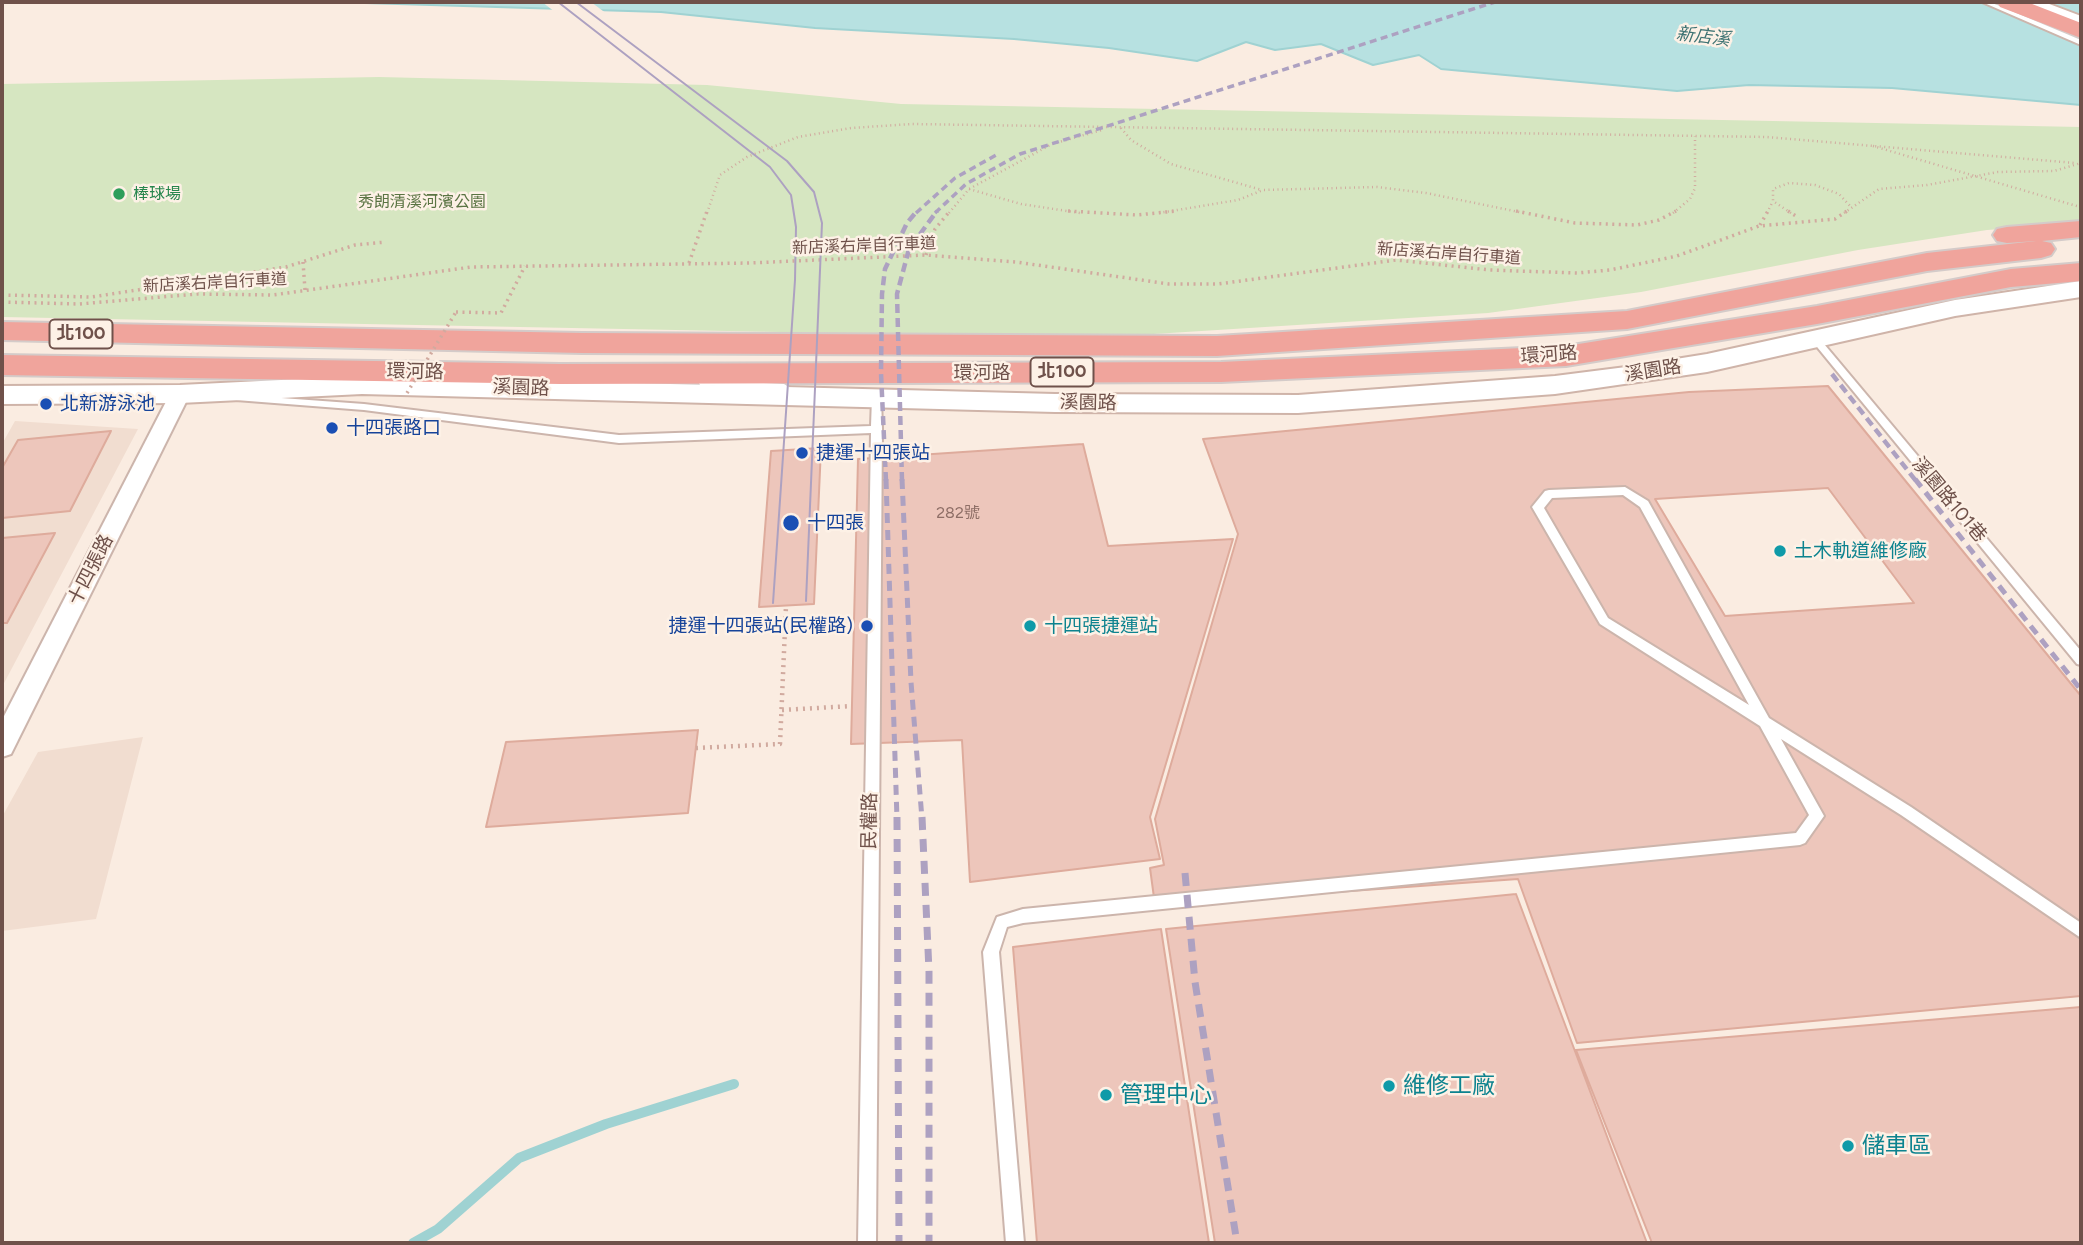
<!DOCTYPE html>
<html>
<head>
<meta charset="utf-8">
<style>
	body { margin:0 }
	#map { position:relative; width:2083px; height:1245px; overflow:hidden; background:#faece1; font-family:Figtree,sans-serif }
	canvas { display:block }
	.frame { position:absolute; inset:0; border:4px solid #6f514a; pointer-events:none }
</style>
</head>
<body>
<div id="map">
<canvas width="2083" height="1245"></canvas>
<div class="frame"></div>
</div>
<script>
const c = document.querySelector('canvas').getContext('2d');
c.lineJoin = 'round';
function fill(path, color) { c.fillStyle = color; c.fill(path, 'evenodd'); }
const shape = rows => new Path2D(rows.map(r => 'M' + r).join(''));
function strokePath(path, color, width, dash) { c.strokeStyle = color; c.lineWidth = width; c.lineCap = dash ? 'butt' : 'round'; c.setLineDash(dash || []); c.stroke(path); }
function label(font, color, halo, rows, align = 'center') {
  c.font = font + ' Figtree,"Noto Sans TC",sans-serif'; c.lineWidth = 5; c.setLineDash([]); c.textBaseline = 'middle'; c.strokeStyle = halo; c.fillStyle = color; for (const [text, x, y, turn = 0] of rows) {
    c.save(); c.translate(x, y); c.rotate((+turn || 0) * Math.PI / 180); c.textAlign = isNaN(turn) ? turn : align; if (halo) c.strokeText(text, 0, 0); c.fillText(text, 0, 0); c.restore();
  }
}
fill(shape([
	[15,421,138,429,2,687,2,444],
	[143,737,96,919,2,931,2,817,38,752]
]), '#f1ddd0');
fill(shape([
	[379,77,707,85,901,104,2081,127,2081,223,1987,230,1858,250,1641,292,1488,313,1090,338,2,317,2,84]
]), '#d6e6c1');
const water = shape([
	[332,2,2081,2,2081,105,1892,88,1749,85,1677,91,1441,69,1419,55,1373,65,1321,44,1275,50,1246,42,1197,61,1109,48,1014,39,815,28,661,12,332,2]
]);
fill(water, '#b7e1e1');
strokePath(water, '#9fd2d2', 2);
fill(shape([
	[542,2,591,2,607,14,555,12]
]), '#faece1');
strokePath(shape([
	[413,1243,438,1229,519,1158,606,1124,734,1084]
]), '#9fd2d2', 10);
const building = shape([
	[1828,386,2081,696,2081,996,1577,1043,1518,879,1155,905,1150,868,1164,865,1155,819,1238,534,1203,439,1689,392,1828,386],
	[111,431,70,511,2,518,2,468,18,440,111,431],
	[1083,444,1108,546,1233,539,1150,817,1160,859,970,882,962,740,851,744,858,459,1083,444],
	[821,448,814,604,759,607,771,451,821,448],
	[1828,488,1914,603,1725,616,1655,499,1828,488],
	[55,533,7,623,2,623,2,538,55,533],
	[698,730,688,813,486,827,506,742,698,730],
	[1516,894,1647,1243,1215,1243,1166,929,1516,894],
	[1161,929,1209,1243,1037,1243,1013,947,1161,929],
	[2081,1007,2081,1243,1652,1243,1576,1050,2081,1007]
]);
fill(building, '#edc6bb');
strokePath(building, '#deab9c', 2);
const lane = shape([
	[1982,2,1990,2,2081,40,2081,45,1982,2],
	[1816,337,1819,338,2081,651,2081,665,2077,664,1813,342,1813,338,1816,337],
	[704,380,784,384,789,387,784,390,700,385,699,383,704,380],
	[240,395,364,404,619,435,871,426,872,398,873,396,881,396,882,429,876,1243,858,1243,871,433,619,443,364,410,236,400,236,396,240,395],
	[1625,487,1648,501,1769,718,1911,807,2081,923,2081,938,1901,815,1781,739,1824,816,1805,843,1800,845,1023,923,1007,927,999,952,1024,1243,1006,1243,983,952,997,917,1023,909,1796,833,1809,815,1760,726,1600,624,1532,507,1545,491,1549,490,1625,487],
	[1623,495,1640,507,1749,705,1608,618,1544,508,1552,498,1623,495]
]);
const street = shape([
	[180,387,190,394,11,754,2,757,2,720,170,394,180,387]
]);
const secondary = shape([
	[2019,2,2044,2,2081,16,2081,29,2021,6,2019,2],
	[2081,281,2081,297,1955,316,1707,372,1555,394,1298,413,1055,412,362,394,180,403,2,404,2,386,180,385,362,376,1055,394,1298,395,1555,376,1626,367,1707,354,1955,300,2081,281]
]);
const highway = shape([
	[1997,2,2027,2,2081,23,2081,38,2000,7,1997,2],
	[2081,221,2081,237,2042,241,2051,243,2055,249,2051,255,2041,258,1927,271,1627,329,1217,356,582,353,2,340,2,322,582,333,1217,336,1627,311,1927,253,2036,241,2007,243,1997,241,1993,235,1997,229,2007,227,2081,221],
	[2081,263,2081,281,2011,287,1817,324,1566,366,1221,382,560,384,2,375,2,355,560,364,1221,362,1566,346,1817,306,2011,269,2081,263]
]);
strokePath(lane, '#ccb5ac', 4);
strokePath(street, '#ccb5ac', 4);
strokePath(secondary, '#cfb4a9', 4);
strokePath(highway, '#d4cbc9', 4);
strokePath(shape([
	[1121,128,1131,140,1171,164,1262,190],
	[1873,146,2080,207],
	[969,189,1021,204,1080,213],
	[707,213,720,175,747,157,798,137,851,128,912,124,1767,137,2075,163],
	[949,213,969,189,1052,144,1102,130],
	[1159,213,1238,200,1263,190,1377,187,1426,193,1524,213],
	[1673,213,1690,199,1695,188,1695,136],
	[1767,213,1773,201],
	[1791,213,1773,201,1773,189,1789,183,1815,185,1839,194,1851,207],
	[1844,213,1879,189,1927,185,1998,172,2054,171,2081,163]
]), '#d1aa9f', 2.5, [1, 3.5]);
strokePath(shape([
	[1068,211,1137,215,1176,211],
	[1516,211,1575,223,1637,225,1659,220,1676,211],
	[1788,211,1799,218],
	[1760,225,1768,211],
	[926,255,935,229,950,211],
	[303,262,305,290],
	[689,263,707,211],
	[2,295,92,297,286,267,355,245,386,242],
	[2,302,79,304,197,294,273,295,471,267,750,263,926,255,1016,262,1169,284,1218,284,1396,260,1490,270,1577,273,1610,270,1677,256,1759,226,1835,219,1847,211],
	[456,312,501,313,525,266]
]), '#d1aa9f', 3.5, [2, 4.5]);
strokePath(shape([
	[782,710,852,706],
	[696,748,780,744,786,606]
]), '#d1aa9f', 4.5, [2, 5]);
fill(lane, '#fff');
fill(street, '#fff');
fill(secondary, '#fff');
fill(highway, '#f0a49c');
strokePath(shape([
	[558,2,770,167,791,195,796,227,795,280,773,603],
	[576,2,787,161,814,192,822,223,806,601]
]), '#ada1c1', 2);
strokePath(shape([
	[916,213,955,178,998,154],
	[935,213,966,184,1020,154,1495,2]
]), '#ada1c1', 3.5, [7, 4.5]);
strokePath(shape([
	[1832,374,1916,481],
	[886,481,881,373,882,294,885,269,907,223,917,211],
	[902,481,897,294,909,249,937,211]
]), '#ada1c1', 4.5, [9, 5]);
strokePath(shape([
	[886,479,897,819],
	[902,479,911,682,922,819],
	[1915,479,2081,690]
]), '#ada1c1', 5, [10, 7]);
strokePath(shape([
	[897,817,899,1243],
	[922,817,929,971,929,1243],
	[1185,873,1195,982,1237,1243]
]), '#ada1c1', 7, [13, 9]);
strokePath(shape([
	[407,393,456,312]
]), '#d1aa9f', 3.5, [2, 4.5]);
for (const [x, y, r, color] of [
	[119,194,7,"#2e9e5b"],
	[46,404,7,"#1a4fb4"],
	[332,428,7,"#1a4fb4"],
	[802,453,7,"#1a4fb4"],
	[791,523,9,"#1a4fb4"],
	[1780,551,7,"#0f9aa8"],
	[867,626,7,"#1a4fb4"],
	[1030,626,7,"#0f9aa8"],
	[1389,1086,7,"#0f9aa8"],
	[1106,1095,7,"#0f9aa8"],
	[1848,1146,7,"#0f9aa8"]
]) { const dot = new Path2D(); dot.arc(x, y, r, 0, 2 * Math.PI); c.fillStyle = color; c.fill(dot); strokePath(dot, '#fdf1e6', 2.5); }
label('16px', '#27864d', '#fdf1e6', [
	["棒球場",133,194]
], 'left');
label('16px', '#5a7443', '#fdf1e6', [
	["秀朗清溪河濱公園",422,202]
]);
label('16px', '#6f514a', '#fdf1e6', [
	["新店溪右岸自行車道",864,246,-2],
	["新店溪右岸自行車道",1449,254,4],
	["新店溪右岸自行車道",215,283,-3]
]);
label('16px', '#8e6e66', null, [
	["282號",958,513]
]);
label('italic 18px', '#407474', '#fdf1e6', [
	["新店溪",1703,37,7]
]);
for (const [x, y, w] of [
	[81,334,63],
	[1062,372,63]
]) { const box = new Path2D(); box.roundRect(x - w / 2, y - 14.5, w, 29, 5); c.fillStyle = '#fdf1e6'; c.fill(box); strokePath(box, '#6f514a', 2); }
label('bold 18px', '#6f514a', null, [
	["北100",81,334],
	["北100",1062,372]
]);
label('19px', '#6f514a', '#fdf1e6', [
	["環河路",1549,355,-4],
	["溪園路",1653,371,-9],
	["環河路",415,372,1],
	["環河路",982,373],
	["溪園路",521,388,2],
	["溪園路",1088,403,1],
	["溪園路101巷",1949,500,50],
	["十四張路",91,570,-63],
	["民權路",870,821,-89]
]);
label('19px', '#164399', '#fdf1e6', [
	["北新游泳池",60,404],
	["十四張路口",346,428],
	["捷運十四張站",816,453],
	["十四張",807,523],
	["捷運十四張站(民權路)",853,626,"right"]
], 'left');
label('19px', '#0d838f', '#fdf1e6', [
	["土木軌道維修廠",1794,551],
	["十四張捷運站",1044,626]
], 'left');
label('23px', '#0d838f', '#fdf1e6', [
	["維修工廠",1403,1086],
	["管理中心",1120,1095],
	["儲車區",1862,1146]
], 'left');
</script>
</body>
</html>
